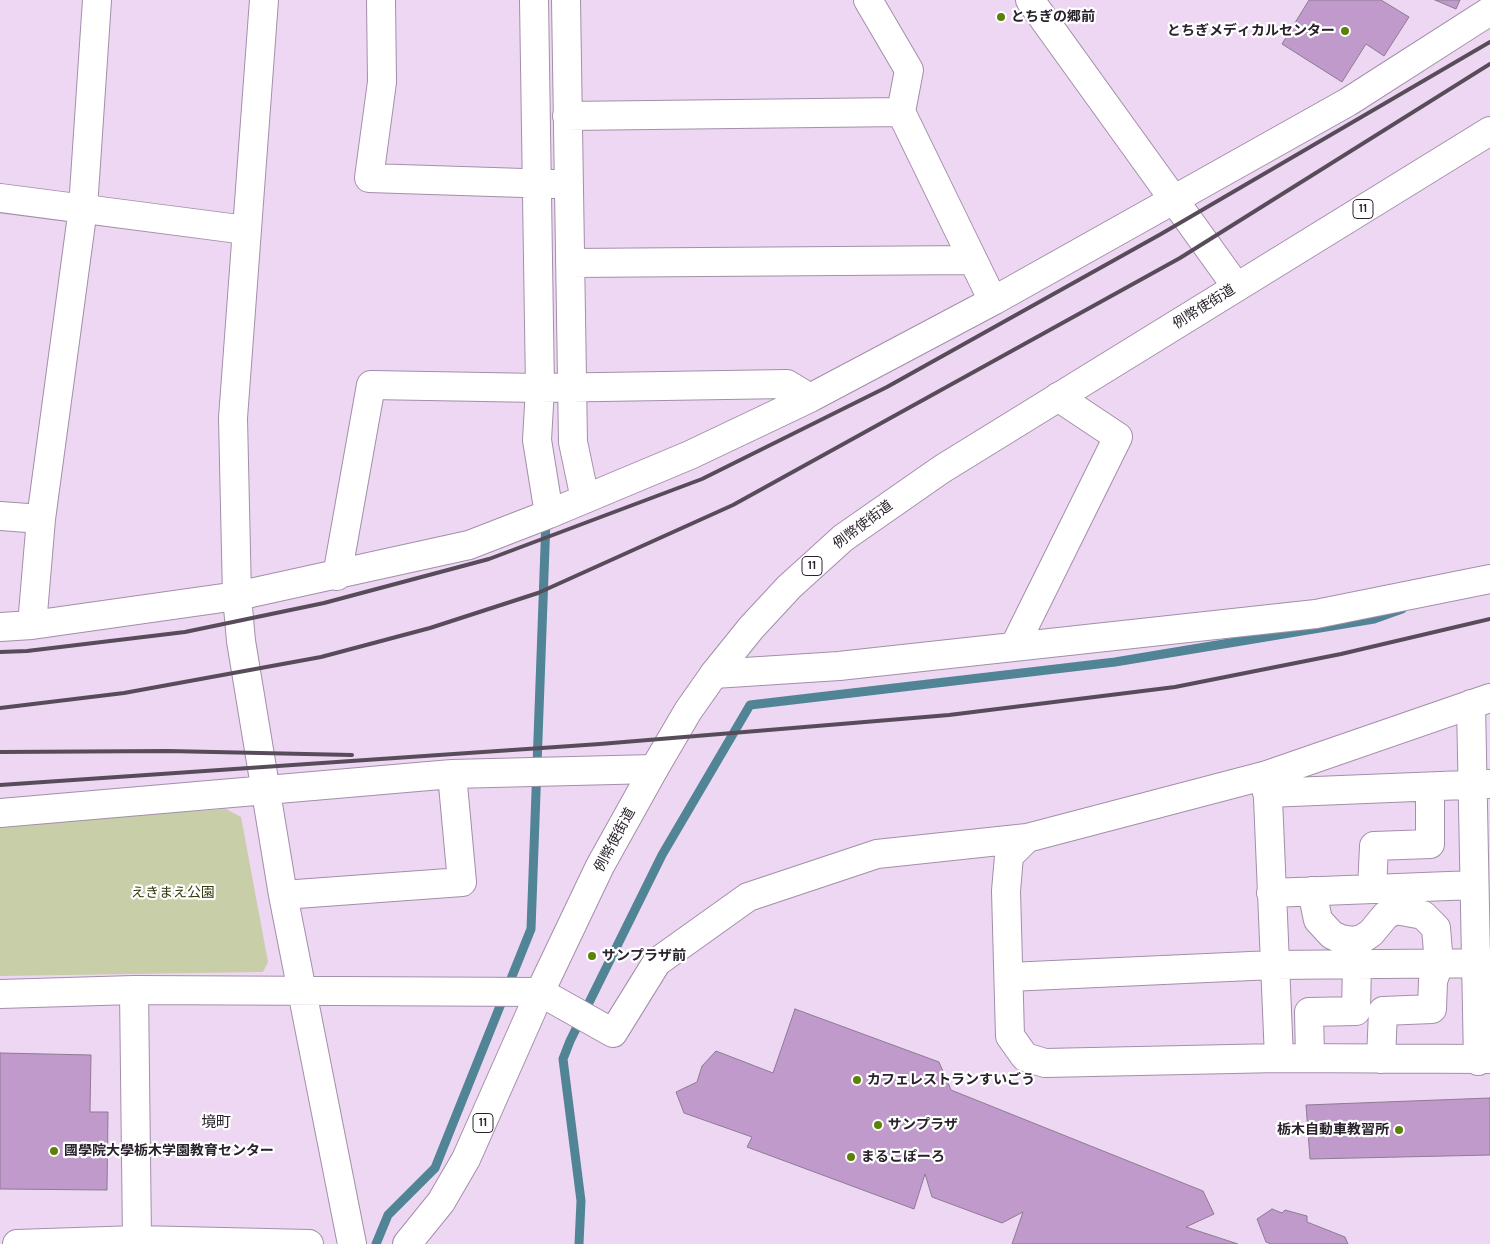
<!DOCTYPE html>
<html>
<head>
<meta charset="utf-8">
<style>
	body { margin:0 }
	canvas { display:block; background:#edd7f3 }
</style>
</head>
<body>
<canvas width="1490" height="1244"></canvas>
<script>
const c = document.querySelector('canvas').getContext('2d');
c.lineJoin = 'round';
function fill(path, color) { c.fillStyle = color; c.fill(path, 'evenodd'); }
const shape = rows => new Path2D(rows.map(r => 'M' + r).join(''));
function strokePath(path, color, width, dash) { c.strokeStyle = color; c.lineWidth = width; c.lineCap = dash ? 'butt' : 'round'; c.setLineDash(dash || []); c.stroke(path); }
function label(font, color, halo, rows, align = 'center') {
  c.font = font + ' Karla,"Noto Sans JP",sans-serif'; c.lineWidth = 4.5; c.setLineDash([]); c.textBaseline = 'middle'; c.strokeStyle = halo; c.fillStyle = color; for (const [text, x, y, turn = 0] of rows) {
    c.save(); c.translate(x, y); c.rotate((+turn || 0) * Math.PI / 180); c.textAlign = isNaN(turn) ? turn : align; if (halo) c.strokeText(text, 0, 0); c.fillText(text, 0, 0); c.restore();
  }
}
fill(shape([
	[226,809,241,817,268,962,263,972,0,976,0,824]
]), '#c8cea7');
strokePath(shape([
	[376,1244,388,1215,435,1168,531,929,546,520],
	[579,1244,581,1201,563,1059,570,1041,662,855,750,705,1115,662,1374,619,1402,609]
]), '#518494', 9);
const building = shape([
	[1309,0,1381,0,1409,17,1384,56,1366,44,1342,82,1282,44,1309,0],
	[1435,0,1460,0,1456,9,1435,0],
	[795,1009,939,1062,951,1090,1203,1191,1214,1214,1186,1227,1238,1244,1012,1244,1023,1212,1002,1223,932,1197,925,1174,914,1209,747,1147,752,1137,684,1113,676,1092,697,1082,702,1066,716,1051,773,1073,795,1009],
	[0,1053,91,1055,90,1112,108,1112,107,1190,0,1189,0,1053],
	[1490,1098,1490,1155,1310,1159,1306,1105,1490,1098],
	[1272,1209,1282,1213,1285,1210,1307,1216,1307,1222,1345,1237,1348,1244,1271,1244,1266,1242,1257,1219,1272,1209]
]);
fill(building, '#bf9acb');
strokePath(building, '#8e7b94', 1);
const minor = shape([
	[264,0,233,418,237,596,241,641,283,895,352,1244],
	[381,0,382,82,369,178,554,184],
	[534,0,540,388,537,440,549,514],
	[566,0,573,442,585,499],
	[868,0,909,70,901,112,993,301],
	[1030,0,1236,286],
	[567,116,901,112],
	[0,198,246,230],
	[570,263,973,260],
	[0,516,41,519],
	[337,576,371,385,540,388,787,384,810,398],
	[32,625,41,519,83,208,97,0],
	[0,627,32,625,237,596,469,545,549,514,690,455,810,398,993,301,1348,102,1490,11],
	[1014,647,1118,437,1058,397],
	[714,674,839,666,1316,614,1490,579],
	[1490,698,1267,775,1027,838,1009,856,1006,891,1010,1036,1025,1057,1045,1063,1279,1058,1490,1059],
	[1471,704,1478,1061],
	[1267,775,1279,1058],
	[1267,793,1490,784],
	[0,813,452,774,654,769],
	[1372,889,1374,846,1430,844,1430,787],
	[1312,891,1318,920,1332,935,1341,939,1353,941,1362,939,1371,933,1386,915,1396,910,1423,915,1436,928,1439,964,1433,981,1432,1009,1383,1011,1381,1059],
	[1271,893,1474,885],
	[283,895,462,882,452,774],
	[1009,977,1273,965,1490,963],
	[134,990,137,1240],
	[0,994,134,990,540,992,613,1033,657,962,748,897,877,854,1027,838],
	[1310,1058,1309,1012,1356,1011,1357,964],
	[17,1244,137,1240,309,1244]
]);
const major = shape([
	[407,1244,441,1202,466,1159,540,992,600,866,654,769,688,711,714,674,751,628,789,587,843,538,942,469,1490,131]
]);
strokePath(minor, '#a38fa9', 30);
strokePath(major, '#a38fa9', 30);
strokePath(minor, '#fff', 28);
strokePath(major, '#fff', 28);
strokePath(shape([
	[0,652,27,651,185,632,324,603,489,559,702,479,887,387,1161,234,1490,42],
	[0,708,124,693,321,657,430,628,538,593,733,505,1180,258,1490,64],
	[0,752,168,751,352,755],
	[0,785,600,744,949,715,1175,687,1341,654,1490,619]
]), '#584c5a', 4);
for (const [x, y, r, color] of [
	[1001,17,5,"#5a8206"],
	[1345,31,5,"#5a8206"],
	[592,956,5,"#5a8206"],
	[857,1080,5,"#5a8206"],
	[878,1125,5,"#5a8206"],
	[1399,1130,5,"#5a8206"],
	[54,1151,5,"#5a8206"],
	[851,1157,5,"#5a8206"]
]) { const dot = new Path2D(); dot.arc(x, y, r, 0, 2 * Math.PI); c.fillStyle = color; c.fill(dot); strokePath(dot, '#fff', 2); }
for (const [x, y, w] of [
	[1363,209,20],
	[812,566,20],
	[483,1123,20]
]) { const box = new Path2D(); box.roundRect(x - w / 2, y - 9.5, w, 19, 4); c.fillStyle = '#fff'; c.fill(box); strokePath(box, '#29212b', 1); }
label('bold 12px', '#29212b', null, [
	["11",1363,209],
	["11",812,566],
	["11",483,1123]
]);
label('bold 14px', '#29212b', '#fff', [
	["とちぎの郷前",1011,17],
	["とちぎメディカルセンター",1335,31,"right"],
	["サンプラザ前",602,956],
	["カフェレストランすいごう",867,1080],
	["サンプラザ",888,1125],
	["栃木自動車教習所",1389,1130,"right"],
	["國學院大學栃木学園教育センター",64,1151],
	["まるこぽーろ",861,1157]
], 'left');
label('14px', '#29212b', '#fff', [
	["例幣使街道",1204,307,-32],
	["例幣使街道",863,525,-37],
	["例幣使街道",615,840,-62]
]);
label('14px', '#353909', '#fff', [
	["えきまえ公園",173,893]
]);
label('15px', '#29212b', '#fff', [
	["境町",216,1123]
]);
</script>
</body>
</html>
